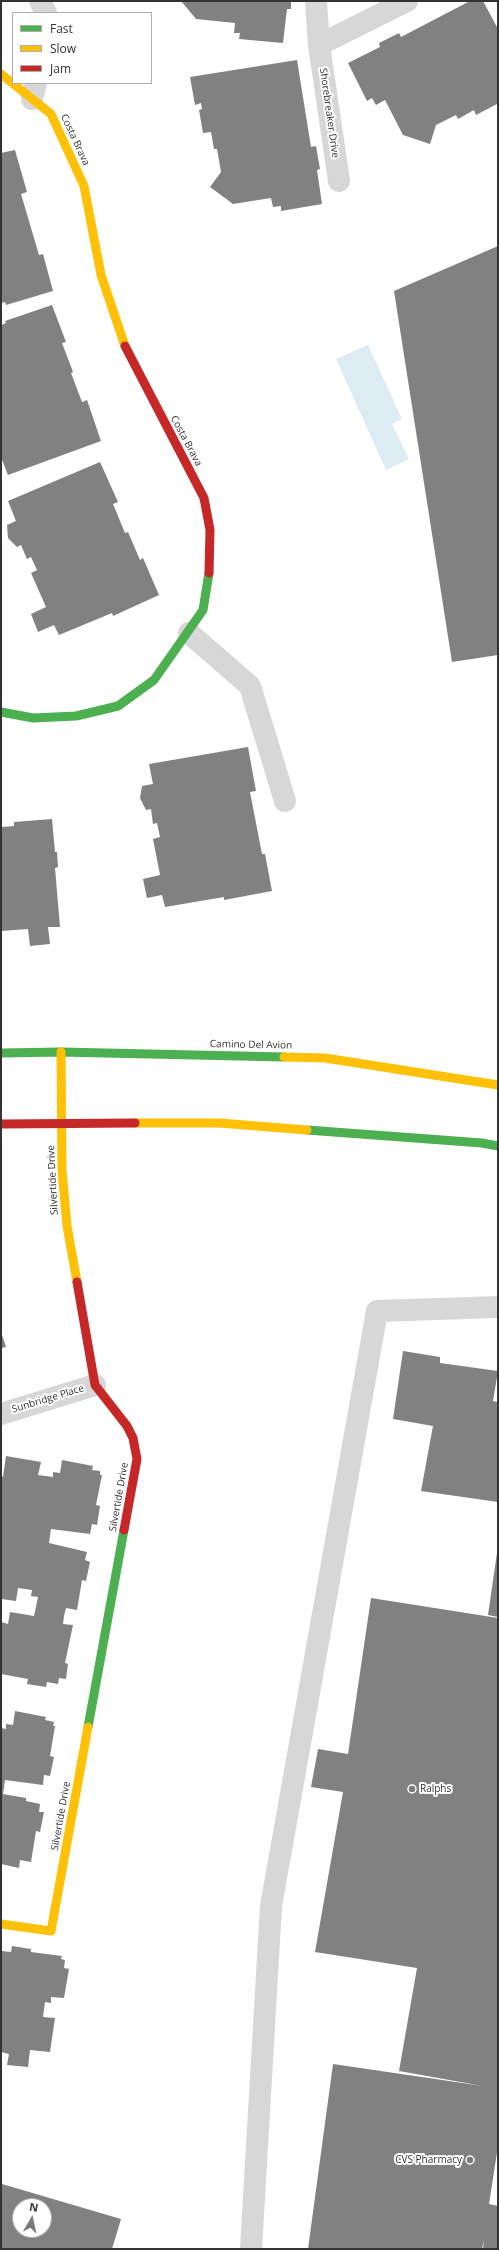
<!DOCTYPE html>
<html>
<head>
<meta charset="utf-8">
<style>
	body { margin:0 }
	#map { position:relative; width:499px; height:2250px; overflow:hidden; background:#fff; font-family:"Open Sans",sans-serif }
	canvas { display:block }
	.frame { position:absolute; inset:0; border:2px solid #333; pointer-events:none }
	.legend { position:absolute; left:12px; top:12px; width:140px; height:72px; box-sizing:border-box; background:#fff; border:1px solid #adadad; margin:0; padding:5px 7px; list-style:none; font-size:12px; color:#333 }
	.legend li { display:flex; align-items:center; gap:8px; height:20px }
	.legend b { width:20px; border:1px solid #adadad }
	.north { position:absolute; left:12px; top:2198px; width:40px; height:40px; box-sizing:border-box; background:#fff; border:1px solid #adadad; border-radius:50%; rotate:9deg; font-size:11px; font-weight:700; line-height:16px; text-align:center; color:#333 }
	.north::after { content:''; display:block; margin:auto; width:14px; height:18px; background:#7a7a7a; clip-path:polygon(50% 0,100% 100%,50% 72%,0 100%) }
</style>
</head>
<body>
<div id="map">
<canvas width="499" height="2250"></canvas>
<div class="frame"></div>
<ul class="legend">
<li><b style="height:5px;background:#4caf50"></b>Fast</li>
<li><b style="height:5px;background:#ffc107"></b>Slow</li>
<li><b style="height:5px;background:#c62828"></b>Jam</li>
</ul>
<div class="north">N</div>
</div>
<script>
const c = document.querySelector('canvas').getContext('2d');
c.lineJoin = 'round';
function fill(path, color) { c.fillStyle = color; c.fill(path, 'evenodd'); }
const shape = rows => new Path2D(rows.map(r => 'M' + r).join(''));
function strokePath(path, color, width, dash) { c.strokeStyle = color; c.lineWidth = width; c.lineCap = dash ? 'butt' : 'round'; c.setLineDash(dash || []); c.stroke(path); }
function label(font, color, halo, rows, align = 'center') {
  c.font = font + ' "Open Sans",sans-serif'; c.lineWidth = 4; c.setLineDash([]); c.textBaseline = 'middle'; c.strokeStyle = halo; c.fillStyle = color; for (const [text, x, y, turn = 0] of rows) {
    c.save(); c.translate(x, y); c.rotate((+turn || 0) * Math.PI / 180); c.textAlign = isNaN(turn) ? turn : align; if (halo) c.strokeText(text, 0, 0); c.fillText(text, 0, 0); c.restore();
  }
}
fill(shape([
	[368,345,402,419,392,424,409,459,386,470,336,359]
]), '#ddebf3');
fill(shape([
	[181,1,291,1,291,9,287,9,283,43,239,39,240,33,234,33,235,23,196,19],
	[470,1,483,1,498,29,497,104,476,115,474,110,458,119,456,115,436,125,430,144,403,135,385,100,376,105,372,98,367,101,348,63,380,47,379,43,399,33,401,37],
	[297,60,311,147,316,146,320,169,317,170,322,204,281,211,281,206,273,207,271,198,233,204,210,187,221,172,217,149,214,149,211,132,203,133,199,110,202,109,201,103,195,105,190,77],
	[15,150,27,192,21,194,39,255,43,254,53,291,6,305,5,302,1,303,1,153],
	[498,246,498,655,452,662,394,291],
	[52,305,66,342,62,343,73,372,71,373,82,402,87,400,101,441,8,475,1,457,1,325,6,323,5,321],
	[100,462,118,502,113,504,125,533,128,532,140,560,143,558,159,595,113,616,112,613,59,635,54,625,38,632,31,614,46,607,31,573,37,570,31,557,27,559,21,545,17,547,8,538,7,525,16,521,8,501],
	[248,747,256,791,250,792,262,854,265,854,272,891,224,900,224,897,165,907,162,895,147,898,143,879,160,875,153,839,160,837,157,823,153,824,151,809,146,810,140,798,142,786,153,784,149,764],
	[52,819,55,852,57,852,58,867,55,868,60,927,48,927,50,944,30,946,28,929,1,931,1,827,14,826,14,822],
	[1,1332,6,1347,1,1348],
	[403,1351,440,1357,440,1363,498,1371,493,1401,498,1402,498,1502,421,1491,433,1426,393,1419],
	[6,1456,41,1462,38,1475,53,1477,53,1472,60,1473,62,1460,93,1466,92,1470,100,1471,100,1475,102,1475,96,1505,100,1506,97,1525,92,1524,90,1534,51,1529,49,1543,87,1552,85,1560,90,1562,86,1581,82,1580,77,1610,66,1608,64,1616,63,1624,73,1625,65,1663,68,1664,66,1679,59,1678,58,1684,47,1682,46,1687,27,1684,28,1679,1,1674,1,1622,8,1624,10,1612,34,1616,38,1597,31,1596,32,1590,18,1588,16,1601,1,1599,1,1476,3,1477],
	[497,1553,498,1554,498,1617,488,1615],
	[371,1598,498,1618,498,2146,489,2204,498,2206,498,2249,483,2249,484,2240,482,2249,308,2249,333,2064,483,2086,399,2071,417,1968,315,1952,343,1792,311,1787,318,1749,348,1754],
	[15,1711,46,1717,45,1720,54,1722,53,1726,55,1726,50,1756,54,1757,50,1776,44,1775,43,1785,5,1780,3,1794,26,1798,26,1801,40,1804,39,1812,44,1812,40,1832,36,1831,31,1862,20,1860,19,1868,1,1864,1,1728,6,1729,6,1724,13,1725],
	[12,1946,31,1949,31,1952,62,1956,61,1959,65,1960,64,1968,69,1969,64,1998,51,1997,51,2003,45,2002,43,2017,55,2018,50,2052,30,2050,28,2067,7,2065,9,2054,1,2052,1,1957,2,1951,11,1952],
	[2,2184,121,2219,112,2249,1,2249],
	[20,2206,44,2206,44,2230,20,2230]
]), '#818181');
strokePath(shape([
	[40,1,46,13],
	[32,99,36,83],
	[189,633,250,686,285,801],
	[251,2249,271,1906,377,1311,498,1307]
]), '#d7d7d7', 22);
strokePath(shape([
	[316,1,319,45,339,181],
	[319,45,407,1],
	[1,1414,95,1385]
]), '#d7d7d7', 22);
strokePath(shape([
	[1,712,33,718,76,716,118,706,154,680,203,610,209,573],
	[1,1053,61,1052,284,1057],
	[307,1130,482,1143,498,1146],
	[88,1727,124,1530]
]), '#4caf50', 9);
strokePath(shape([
	[1,74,51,114,84,186,101,275,125,346],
	[61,1052,62,1171,67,1226,77,1282],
	[284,1057,325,1058,498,1085],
	[135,1123,219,1123,307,1130],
	[1,1924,51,1931,88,1727]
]), '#ffc107', 9);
strokePath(shape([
	[125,346,204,498,210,530,209,573],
	[1,1124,135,1123],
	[77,1282,95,1385,127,1426,133,1438,137,1459,124,1530]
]), '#c62828', 9);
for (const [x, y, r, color] of [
	[412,1789,4,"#7a7a7a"],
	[470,2160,4,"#7a7a7a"]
]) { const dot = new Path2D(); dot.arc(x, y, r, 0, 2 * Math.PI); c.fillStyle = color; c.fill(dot); strokePath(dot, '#fff', 1.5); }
label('10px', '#333', '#fff', [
	["Shorebreaker Drive",329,113,82],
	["Costa Brava",75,140,65],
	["Costa Brava",186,441,62],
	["Camino Del Avion",251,1045,1],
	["Silvertide Drive",53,1180,-93],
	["Sunbridge Place",48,1399,-17],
	["Silvertide Drive",119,1497,-80],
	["Silvertide Drive",61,1816,-80]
]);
label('10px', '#333', '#fff', [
	["Ralphs",420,1789],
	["CVS Pharmacy",462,2160,"right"]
], 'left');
</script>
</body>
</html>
